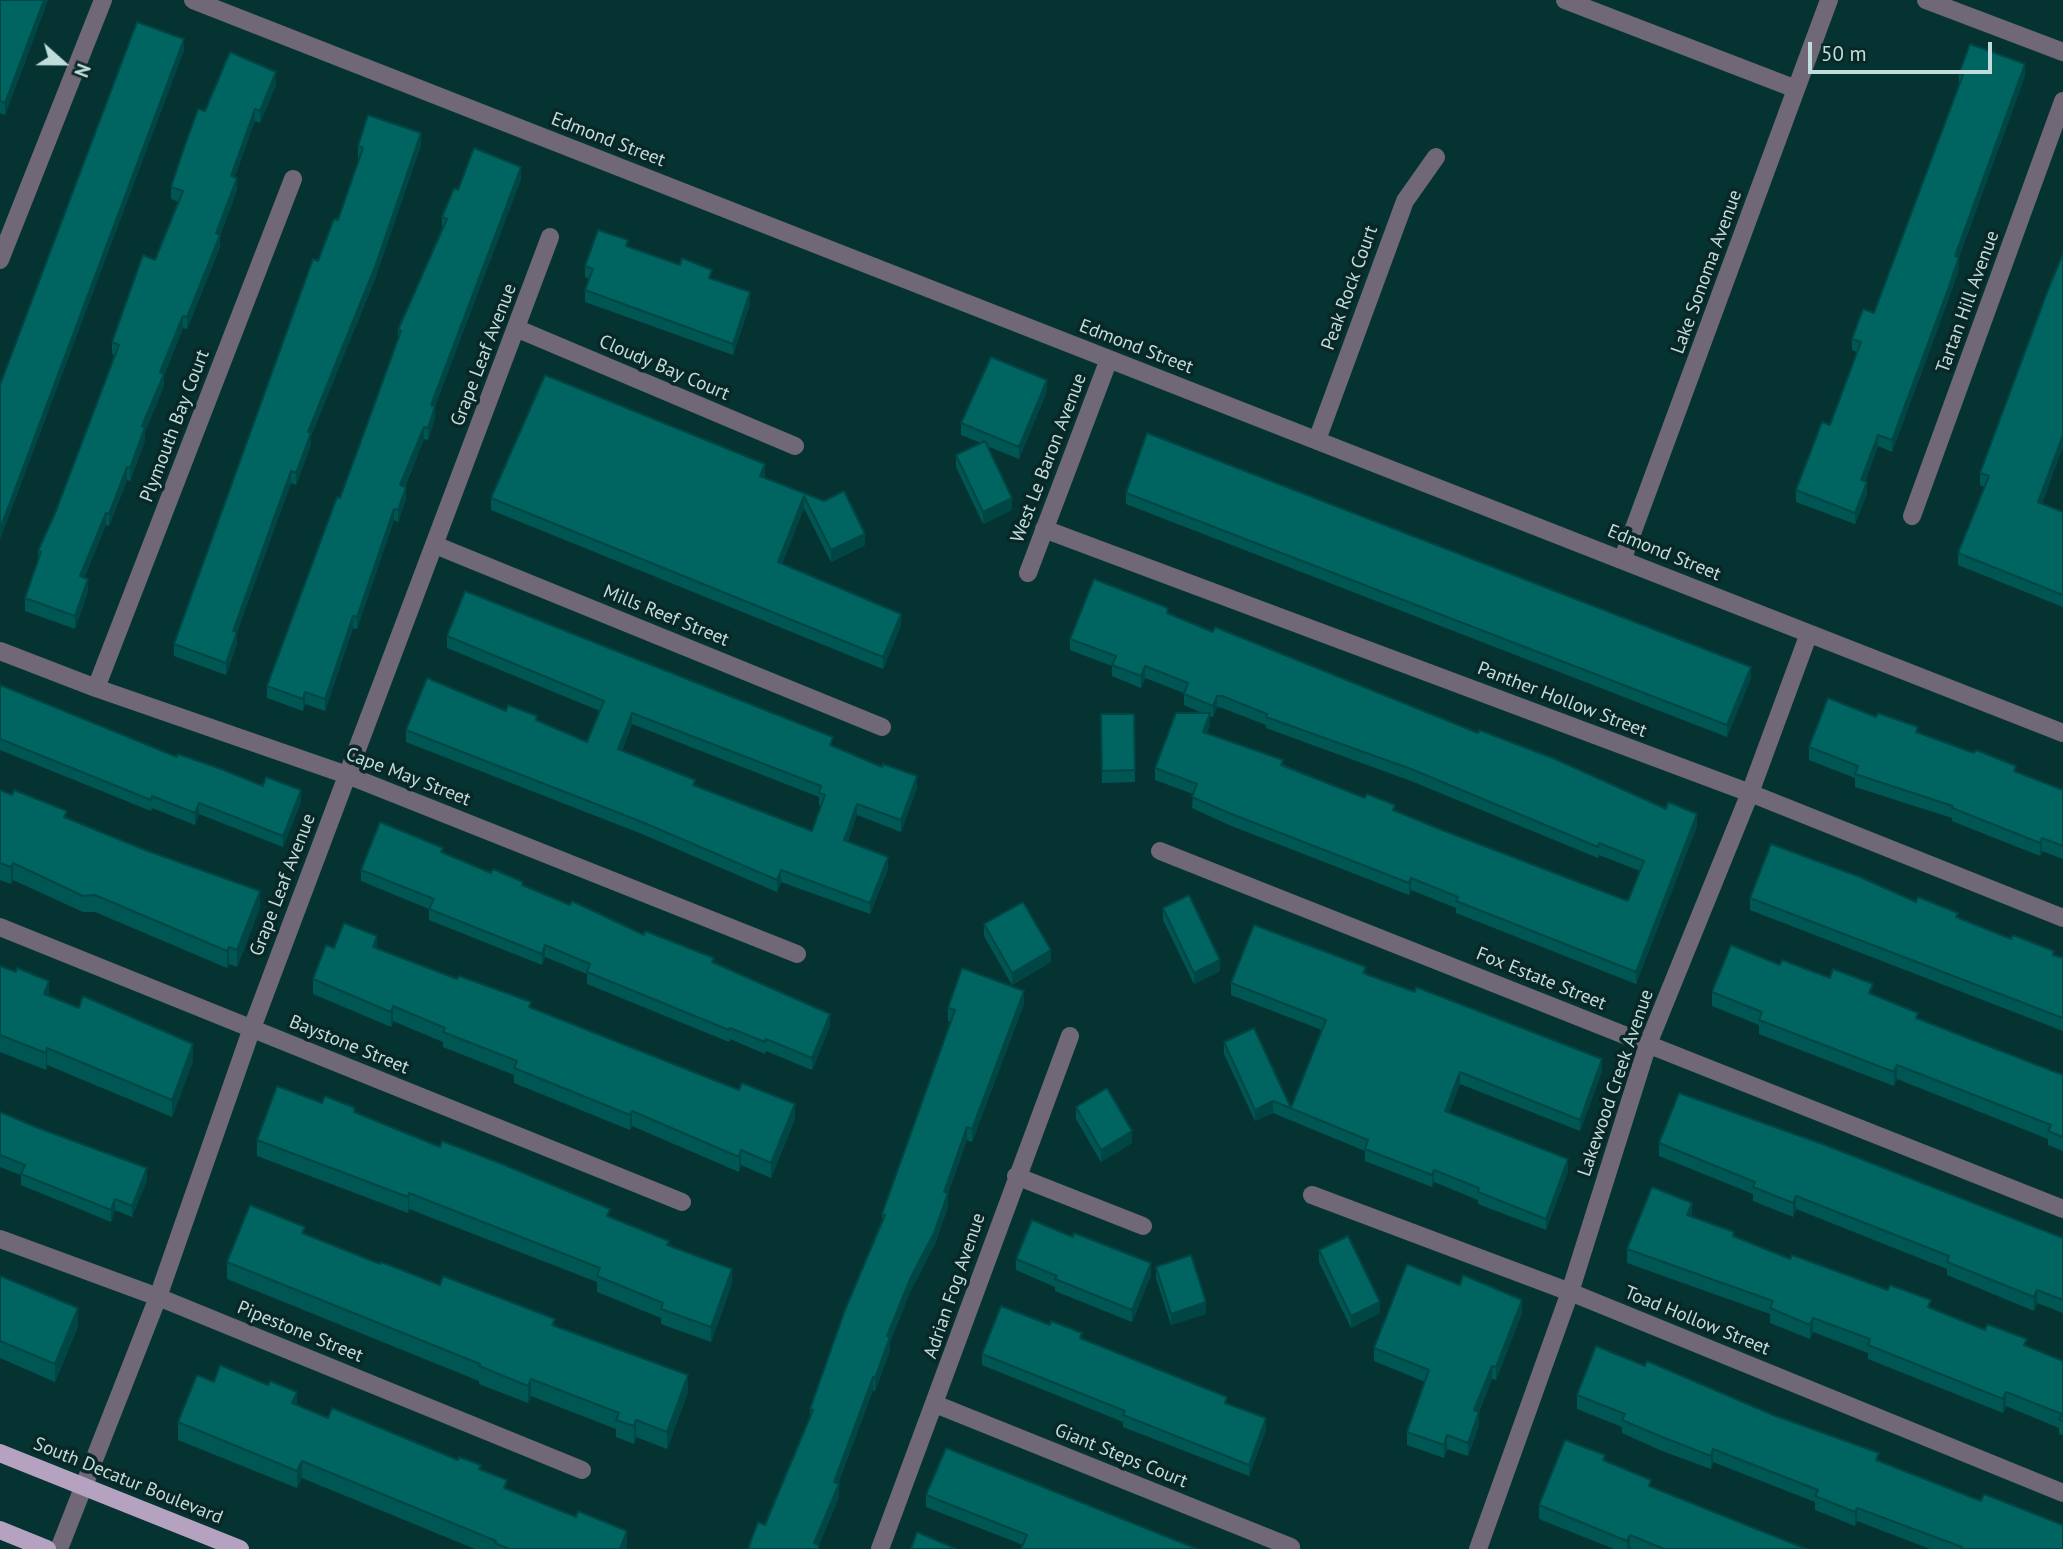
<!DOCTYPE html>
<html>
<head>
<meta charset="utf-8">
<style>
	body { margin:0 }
	#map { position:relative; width:2063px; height:1549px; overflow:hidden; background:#053332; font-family:"PT Sans",sans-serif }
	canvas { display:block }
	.north { position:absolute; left:28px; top:28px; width:70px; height:70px; -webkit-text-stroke:5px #092726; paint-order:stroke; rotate:111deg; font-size:19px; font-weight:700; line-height:28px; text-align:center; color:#c1dddb }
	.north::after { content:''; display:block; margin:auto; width:24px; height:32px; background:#c1dddb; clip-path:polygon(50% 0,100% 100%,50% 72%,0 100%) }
	.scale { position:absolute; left:1808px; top:42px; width:184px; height:32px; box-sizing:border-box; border:4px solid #c1dddb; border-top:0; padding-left:9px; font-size:21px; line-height:24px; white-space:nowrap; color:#c1dddb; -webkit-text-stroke:5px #092726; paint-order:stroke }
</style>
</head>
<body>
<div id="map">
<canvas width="2063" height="1549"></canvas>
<div class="north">N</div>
<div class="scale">50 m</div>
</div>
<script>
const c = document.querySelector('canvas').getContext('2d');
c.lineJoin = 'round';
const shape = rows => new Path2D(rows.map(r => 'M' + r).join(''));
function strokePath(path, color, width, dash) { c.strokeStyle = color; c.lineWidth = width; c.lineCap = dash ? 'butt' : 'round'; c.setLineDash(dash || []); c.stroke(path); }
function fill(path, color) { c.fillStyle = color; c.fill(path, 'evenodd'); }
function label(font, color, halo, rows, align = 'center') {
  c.font = font + ' "PT Sans",sans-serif'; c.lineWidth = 7; c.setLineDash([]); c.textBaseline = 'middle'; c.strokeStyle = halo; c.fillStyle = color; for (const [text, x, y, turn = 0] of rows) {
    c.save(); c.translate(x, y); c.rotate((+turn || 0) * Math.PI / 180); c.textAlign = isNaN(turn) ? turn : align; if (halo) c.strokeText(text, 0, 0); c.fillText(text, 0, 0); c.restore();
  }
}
strokePath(shape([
	[193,0,2063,733],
	[1565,0,1796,89],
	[1926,0,2063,52],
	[0,260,103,0],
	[518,329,795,446],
	[1317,440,1405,201,1436,157],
	[1912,516,2063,101],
	[1044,529,1750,793,2063,918],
	[435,545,882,727],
	[1623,558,1829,0],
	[1028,573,1109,359],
	[0,651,96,688,347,775,797,954],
	[96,688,293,179],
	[1160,851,2063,1209],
	[0,927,682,1202],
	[1016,1176,1143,1226],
	[1312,1195,1570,1292,2063,1493],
	[0,1239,158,1297,582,1470],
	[935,1404,1291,1547],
	[59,1549,158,1297,252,1028,550,237],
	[880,1549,1070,1036],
	[1478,1549,1570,1292,1648,1044,1750,793,1808,636]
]), '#706777', 18);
strokePath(shape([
	[0,1453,240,1549],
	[0,1530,47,1549]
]), '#b5a2c1', 18);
fill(shape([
	[0,0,48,0,5,115,0,113],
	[1959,74,2025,76,1959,257,1959,269,1946,306,1892,452,1878,446,1865,482,1867,494,1855,524,1796,502,1796,490,1830,425,1857,352,1852,350,1852,339,1874,313,1959,84],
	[276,85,260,123,255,121,234,177,237,190,220,236,220,247,187,329,183,328,164,376,164,386,145,432,145,440,130,481,127,480,109,526,106,525,84,578,88,591,75,629,25,611,25,598,38,561,38,551,56,511,115,356,112,354,112,342,155,260,179,202,171,199,171,187,205,111],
	[421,145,375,279,311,436,311,445,296,485,291,483,237,632,237,644,226,675,174,656,174,644,338,220,359,158,358,158,358,146],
	[521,179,435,406,435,418,428,440,424,439,405,487,406,499,398,522,394,520,357,629,353,628,325,711,305,704,303,711,267,698,267,686,340,498,398,339,398,330,442,228,442,217,458,190],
	[628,246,712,279,750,304,733,355,585,302,585,290,589,279,585,277,585,266],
	[2063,254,2063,446,2042,504,2063,512,2063,607,1958,565,1958,553,1985,487,1980,485,1980,473],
	[1047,391,1019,459,987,446,1012,510,983,524,956,467,956,455,981,443,961,435,961,423],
	[765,476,764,478,824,501,865,545,831,562,804,508,782,564,901,625,883,669,491,510,491,498],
	[1126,493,1751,678,1727,737,1126,504],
	[1168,614,1697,826,1636,984,1456,913,1456,908,1411,890,1409,895,1229,825,1192,808,1193,794,1155,780,1155,768,1202,713,1184,705,1184,693,1145,678,1141,688,1112,676,1112,666,1070,650,1070,639],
	[1217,707,1222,708,1266,725,1266,728,1411,781,1598,858,1599,855,1640,871,1628,901,1442,830,1207,733,1210,724,1210,716,1213,717],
	[447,636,833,747,917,788,901,832,857,815,848,841,888,869,870,914,781,882,777,892,642,834,406,742,406,730,506,711,537,721,587,742,600,711,447,648],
	[632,724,819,797,819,805,821,806,812,831,695,786,622,751],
	[0,685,177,757,301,802,283,847,199,814,195,825,152,808,151,811,0,750],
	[1101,714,1134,714,1135,782,1102,783],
	[1876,717,1918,733,2063,790,2063,859,2042,851,2040,856,1952,821,1952,818,1855,787,1855,778,1809,760,1809,747],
	[0,790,67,817,260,908,237,967,229,964,227,968,95,912,83,912,13,880,11,884,0,880],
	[443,853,714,963,830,1026,812,1070,766,1051,765,1054,730,1039,729,1042,587,984,587,974,545,957,542,965,429,920,429,909,361,881,361,870],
	[1750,898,1916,902,2063,958,2063,1031,1750,910],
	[1163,908,1220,971,1194,984,1163,920],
	[984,924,1051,962,1012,985,984,936],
	[334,948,377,948,531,1008,795,1119,771,1178,741,1165,739,1172,632,1126,630,1130,514,1083,514,1075,443,1047,443,1042,393,1021,391,1027,313,994,313,979],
	[1780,965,1873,994,1918,1018,2063,1075,2063,1151,2048,1145,2048,1139,1897,1079,1894,1086,1759,1034,1759,1025,1712,1006,1712,992],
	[0,966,49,996,193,1061,172,1117,47,1065,46,1070,0,1052],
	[1366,974,1602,1071,1580,1131,1460,1084,1449,1113,1568,1171,1546,1230,1478,1204,1478,1200,1434,1182,1432,1187,1365,1161,1365,1151,1273,1113,1255,1121,1224,1054,1224,1042,1291,1108,1322,1030,1231,995,1231,983],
	[1024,1004,972,1142,967,1140,948,1193,948,1207,934,1246,911,1290,890,1342,890,1350,875,1391,873,1390,838,1484,839,1497,819,1545,819,1549,765,1525,810,1416,810,1409,882,1223,882,1214,951,1022,948,1021,948,1008],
	[322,1103,355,1113,610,1217,669,1246,732,1284,711,1342,661,1324,661,1318,597,1292,597,1282,409,1209,408,1213,257,1156,257,1140],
	[1076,1107,1132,1143,1101,1162,1076,1119],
	[0,1112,147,1180,132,1217,115,1210,111,1222,21,1185,21,1175,0,1167],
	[1659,1143,2063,1238,2063,1313,2037,1303,2034,1311,1947,1275,1947,1269,1796,1209,1793,1217,1753,1201,1753,1194,1659,1156],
	[1692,1216,1734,1236,1790,1259,1931,1308,2063,1361,2063,1435,2059,1434,2059,1428,2006,1406,2003,1413,1868,1359,1868,1353,1813,1332,1810,1339,1770,1323,1770,1314,1627,1263,1627,1249],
	[305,1234,380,1264,555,1325,688,1392,667,1449,636,1437,634,1444,616,1437,616,1429,531,1396,528,1403,479,1384,479,1381,227,1279,227,1262],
	[1319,1250,1380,1313,1351,1328,1319,1262],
	[1016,1259,1151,1275,1132,1322,1055,1291,1055,1287,1016,1270],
	[1156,1267,1206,1314,1171,1325,1156,1278],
	[0,1276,78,1326,55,1382,0,1358],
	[1522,1313,1496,1380,1492,1379,1479,1412,1479,1425,1468,1456,1447,1449,1444,1458,1407,1445,1407,1432,1425,1382,1374,1361,1374,1348],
	[1082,1339,1227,1404,1266,1430,1249,1476,1123,1427,1123,1422,982,1365,982,1354],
	[214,1382,297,1405,328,1418,481,1470,507,1489,627,1548,627,1549,475,1549,302,1478,297,1488,178,1440,178,1422],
	[1577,1395,1879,1461,2063,1549,1930,1549,1857,1521,1855,1526,1815,1510,1815,1502,1713,1462,1711,1469,1662,1451,1622,1433,1622,1427,1577,1409],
	[1605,1461,1651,1488,1806,1549,1632,1549,1630,1548,1629,1549,1614,1549,1539,1519,1539,1505],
	[926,1495,1197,1549,1023,1545,926,1507]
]), '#005653');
fill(shape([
	[44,0,48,0,5,115,5,103],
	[184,39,184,51,0,540,0,529],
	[2025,64,2025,76,1955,267,1955,256],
	[276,72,276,85,260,123,260,111],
	[255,109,255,121,231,188,231,176],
	[421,133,421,145,375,279,311,436,311,445,296,485,296,473,308,432],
	[521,167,521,179,431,416,431,405],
	[237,178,237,190,220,236,220,247,187,329,187,317],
	[1959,257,1959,269,1946,306,1892,452,1892,440],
	[750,292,750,304,733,355,733,344],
	[183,316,183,328,164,376,164,386,145,432,145,440,130,481,130,468,142,426,160,372],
	[1047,380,1047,391,1019,459,1019,447],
	[435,406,435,418,428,440,428,428],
	[424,427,424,439,400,497,400,485],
	[1878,435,1878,446,1861,492,1861,480],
	[2063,435,2063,446,2038,514,2038,502],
	[765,464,765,476,760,488,760,476],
	[127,467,127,480,109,526,109,514],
	[291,471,291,483,233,643,233,631],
	[1867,482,1867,494,1855,524,1855,513],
	[406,487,406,499,398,522,398,510],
	[804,496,804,508,778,574,778,562],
	[1012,498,1012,510,983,524,983,512],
	[394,509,394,520,357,629,357,617],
	[106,513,106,525,80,588,80,576],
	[865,534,865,545,831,562,831,550],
	[88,579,88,591,75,629,75,616],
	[901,614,901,625,883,669,883,657],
	[353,616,353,628,325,711,325,699],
	[237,632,237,644,226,675,226,663],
	[1145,666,1145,678,1141,688,1141,676],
	[1751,667,1751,678,1727,737,1727,725],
	[305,692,305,704,303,711,303,699],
	[1217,696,1217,707,1213,717,1213,706],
	[632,713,632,724,618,761,618,749],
	[1210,713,1210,724,1203,744,1203,732],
	[917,776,917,788,901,832,901,820],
	[301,790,301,802,283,847,283,836],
	[199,803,199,814,195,825,195,813],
	[857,804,857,815,844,851,844,840],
	[1697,814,1697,826,1636,984,1636,972],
	[2042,838,2042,851,2040,856,2040,843],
	[888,857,888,869,870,914,870,903],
	[13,863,13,880,11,884,11,867],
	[781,870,781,882,777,892,777,880],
	[1411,878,1411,890,1409,895,1409,883],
	[260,891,260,908,237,967,237,950],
	[377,936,377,951,373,947],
	[545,945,545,957,542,965,542,954],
	[229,947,229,964,227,968,227,951],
	[1051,950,1051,962,1012,985,1012,973],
	[1220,960,1220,971,1194,984,1194,973],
	[49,981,49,997,44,994],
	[1024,991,1024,1004,972,1142,972,1129],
	[393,1006,393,1021,391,1027,391,1012],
	[830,1014,830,1026,812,1070,812,1058],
	[193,1044,193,1061,172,1117,172,1100],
	[47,1048,47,1065,46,1070,46,1053],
	[1602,1059,1602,1071,1580,1131,1580,1120],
	[1897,1065,1897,1079,1894,1086,1894,1072],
	[1460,1072,1460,1084,1445,1123,1445,1111],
	[1273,1101,1273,1113,1255,1121,1255,1110],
	[795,1104,795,1119,771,1178,771,1163],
	[632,1111,632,1126,630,1130,630,1115],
	[967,1127,967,1140,944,1205,944,1192],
	[1132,1131,1132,1143,1101,1162,1101,1150],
	[741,1150,741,1165,739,1172,739,1157],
	[1568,1159,1568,1171,1546,1230,1546,1219],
	[147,1168,147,1180,132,1217,132,1206],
	[1434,1170,1434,1182,1432,1187,1432,1175],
	[409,1193,409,1209,408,1213,408,1197],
	[948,1193,948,1207,934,1246,911,1290,890,1342,890,1350,875,1391,875,1378,887,1336,911,1277],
	[1796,1196,1796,1209,1793,1217,1793,1203],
	[115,1199,115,1210,111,1222,111,1210],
	[1692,1203,1692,1217,1687,1215],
	[1151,1263,1151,1275,1132,1322,1132,1310],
	[732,1269,732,1284,711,1342,711,1327],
	[2037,1290,2037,1303,2034,1311,2034,1297],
	[1522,1300,1522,1313,1496,1380,1496,1367],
	[1206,1302,1206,1314,1171,1325,1171,1314],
	[1380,1302,1380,1313,1351,1328,1351,1316],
	[78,1308,78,1326,55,1382,55,1364],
	[1813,1318,1813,1332,1810,1339,1810,1325],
	[1492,1366,1492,1379,1474,1423,1474,1410],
	[688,1375,688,1392,667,1449,667,1432],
	[873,1377,873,1390,834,1495,834,1482],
	[531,1379,531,1396,528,1403,528,1386],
	[297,1392,297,1409,292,1403],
	[2006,1392,2006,1406,2003,1413,2003,1399],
	[1479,1412,1479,1425,1468,1456,1468,1443],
	[1266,1418,1266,1430,1249,1476,1249,1465],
	[636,1420,636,1437,634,1444,634,1426],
	[1447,1435,1447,1449,1444,1458,1444,1445],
	[1713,1449,1713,1462,1711,1469,1711,1456],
	[302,1461,302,1478,297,1488,297,1471],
	[839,1484,839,1497,817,1549,814,1543],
	[1857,1508,1857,1521,1855,1526,1855,1512],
	[627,1531,627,1549,620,1549],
	[1630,1535,1630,1548,1627,1549,1627,1541]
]), '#004644');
const building = shape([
	[0,0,44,0,5,103,0,101,0,0],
	[137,22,184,39,0,529,0,385,137,22],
	[1970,44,2025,64,1955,256,1959,257,1946,295,1892,440,1878,435,1861,480,1867,482,1855,513,1796,490,1822,422,1830,425,1861,342,1852,339,1863,309,1874,313,1963,75,1959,74,1970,44],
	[230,52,276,72,260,111,255,109,231,176,237,178,216,233,220,235,187,317,183,316,160,372,164,374,142,426,145,427,130,468,127,467,109,514,106,513,80,576,88,579,75,616,25,598,41,552,38,551,56,511,119,345,112,342,143,255,155,260,183,191,171,187,184,148,198,109,205,111,230,52],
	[368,115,421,133,375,267,308,432,311,433,296,473,291,471,233,631,237,632,226,663,174,644,313,259,318,261,334,219,338,220,363,148,358,146,368,115],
	[474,148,521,167,431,405,435,406,428,428,424,427,400,485,406,487,398,510,394,509,357,617,353,616,325,699,305,692,303,699,267,686,337,497,340,498,368,422,401,331,398,330,447,219,442,217,454,188,458,190,474,148],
	[598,230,628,240,626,246,680,265,682,258,712,270,709,278,750,292,733,344,585,290,593,269,585,266,598,230],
	[2063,254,2063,435,2038,502,2063,512,2063,595,1958,553,1989,476,1980,473,2048,290,2063,254],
	[991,357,1047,380,1019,447,961,423,991,357],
	[545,375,765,464,760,476,824,501,844,491,865,534,831,550,804,496,778,562,901,614,883,657,491,498,545,375],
	[1147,433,1751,667,1727,725,1126,493,1147,433],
	[985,441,1012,498,983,512,956,455,985,441],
	[1094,579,1168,608,1167,613,1213,632,1215,627,1478,733,1479,730,1555,759,1666,809,1668,802,1697,814,1636,972,1456,901,1458,897,1411,878,1409,883,1229,813,1192,797,1197,784,1155,768,1176,713,1210,713,1203,732,1283,760,1281,765,1365,798,1367,794,1395,805,1393,810,1442,830,1628,901,1644,861,1599,843,1598,847,1411,769,1266,717,1267,714,1222,696,1217,696,1213,706,1184,694,1188,683,1145,666,1141,676,1112,665,1116,656,1070,639,1094,579],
	[465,591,833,737,830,745,882,767,883,764,917,776,901,820,857,804,844,840,888,857,870,903,781,870,777,880,642,822,406,730,427,678,506,711,508,705,537,716,536,720,587,742,604,701,447,636,465,591],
	[632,713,821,786,819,793,825,795,812,831,693,785,695,780,618,749,632,713],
	[0,685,177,757,178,754,221,769,263,786,266,777,301,790,283,836,199,803,195,813,152,796,151,800,0,739,0,685],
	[1828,698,1876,717,1878,713,1918,727,1916,732,1974,753,1976,750,2016,766,2014,771,2063,790,2063,846,2042,838,2040,843,1952,808,1953,806,1855,774,1858,766,1809,747,1828,698],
	[1101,714,1134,714,1135,770,1102,771,1101,714],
	[0,790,12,795,14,790,67,811,64,817,145,850,260,891,237,950,229,947,227,951,95,895,83,896,13,863,11,867,0,863,0,790],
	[380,822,443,848,441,852,491,873,493,869,523,882,522,885,570,905,572,901,644,935,645,931,714,958,712,962,830,1014,812,1058,766,1039,765,1042,730,1028,729,1030,587,972,590,964,545,945,542,954,429,909,434,899,361,870,380,822],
	[1771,844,1860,877,1916,902,1918,897,1958,913,1956,917,2011,939,2013,935,2054,951,2053,955,2063,958,2063,1018,1750,898,1771,844],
	[1189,895,1220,960,1194,973,1163,908,1189,895],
	[1023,902,1051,950,1012,973,984,924,1023,902],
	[344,923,377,936,373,947,457,979,459,976,501,991,531,1002,529,1007,739,1090,742,1083,795,1104,771,1163,741,1150,739,1157,632,1111,630,1115,514,1068,517,1061,443,1032,445,1028,393,1006,391,1012,313,979,326,945,334,948,344,923],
	[1254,925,1366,967,1363,973,1415,992,1416,987,1602,1059,1580,1120,1460,1072,1445,1111,1568,1159,1546,1219,1478,1192,1479,1188,1434,1170,1432,1175,1365,1149,1368,1140,1273,1101,1255,1110,1224,1042,1254,1028,1291,1108,1326,1020,1231,983,1254,925],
	[1731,945,1780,965,1782,960,1830,978,1833,969,1873,984,1869,993,1918,1013,1916,1018,2063,1075,2063,1137,2048,1131,2051,1125,1897,1065,1894,1072,1759,1020,1762,1012,1712,992,1731,945],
	[0,966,16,972,17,968,49,981,44,994,79,1008,83,996,193,1044,172,1100,47,1048,46,1053,0,1035,0,966],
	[962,968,1024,991,972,1129,967,1127,944,1192,948,1193,934,1233,911,1277,887,1336,890,1337,875,1378,873,1377,834,1482,839,1484,814,1543,819,1545,818,1549,748,1549,758,1522,765,1525,813,1410,810,1409,845,1310,885,1215,882,1214,955,1010,948,1008,962,968],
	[277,1086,322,1103,325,1096,355,1108,354,1112,440,1147,442,1141,502,1164,610,1209,607,1216,669,1241,667,1245,732,1269,711,1327,661,1309,663,1303,597,1276,600,1268,409,1193,408,1197,257,1140,277,1086],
	[1107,1088,1132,1131,1101,1150,1076,1107,1107,1088],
	[1679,1093,1825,1145,2063,1238,2063,1300,2037,1290,2034,1297,1947,1262,1949,1256,1796,1196,1793,1203,1753,1187,1755,1182,1659,1143,1679,1093],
	[0,1112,38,1128,147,1168,132,1206,115,1199,111,1210,21,1174,25,1165,0,1155,0,1112],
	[1652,1187,1692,1203,1687,1215,1734,1232,1733,1236,1790,1259,1792,1255,1888,1290,1890,1285,1931,1300,1928,1307,1985,1330,1987,1324,2027,1339,2024,1345,2063,1361,2063,1421,2059,1419,2062,1414,2006,1392,2003,1399,1868,1345,1870,1339,1813,1318,1810,1325,1770,1308,1773,1301,1627,1249,1652,1187],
	[250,1205,305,1227,302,1233,380,1264,381,1262,440,1285,443,1276,555,1319,552,1325,688,1375,667,1432,636,1420,634,1426,616,1420,619,1413,531,1379,528,1386,479,1366,480,1364,227,1262,250,1205],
	[1032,1220,1073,1237,1074,1233,1151,1263,1132,1310,1055,1279,1057,1276,1016,1259,1032,1220],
	[1348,1236,1380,1302,1351,1316,1319,1250,1348,1236],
	[1191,1255,1206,1302,1171,1314,1156,1267,1191,1255],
	[1407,1264,1460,1285,1463,1275,1522,1300,1496,1367,1492,1366,1474,1410,1479,1412,1468,1443,1447,1435,1444,1445,1407,1432,1429,1370,1374,1348,1407,1264],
	[0,1276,78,1308,55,1364,0,1341,0,1276],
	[1001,1306,1050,1325,1051,1321,1082,1333,1080,1338,1227,1397,1225,1403,1266,1418,1249,1465,1123,1415,1125,1411,982,1354,1001,1306],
	[1596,1346,1645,1366,1647,1361,1773,1415,1879,1453,1876,1460,1981,1501,1984,1494,2063,1525,2063,1549,1962,1549,1962,1547,1857,1508,1855,1512,1815,1496,1818,1490,1713,1449,1711,1456,1662,1437,1622,1420,1625,1414,1577,1395,1596,1346],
	[220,1365,268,1385,270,1381,297,1392,292,1403,328,1418,332,1408,458,1460,459,1457,481,1465,479,1469,507,1480,504,1488,576,1517,578,1511,627,1531,620,1549,509,1549,495,1543,496,1541,302,1461,297,1471,178,1422,197,1375,214,1382,220,1365],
	[1565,1440,1605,1455,1603,1460,1651,1480,1649,1486,1806,1549,1664,1549,1630,1535,1627,1541,1539,1505,1565,1440],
	[946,1448,1197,1549,1021,1549,1027,1535,926,1495,946,1448],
	[917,1532,956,1549,911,1549,917,1532]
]);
fill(building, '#006461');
strokePath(building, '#004644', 2);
label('19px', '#c1dddb', '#092726', [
	["Edmond Street",608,140,21],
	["Lake Sonoma Avenue",1707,272,-70],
	["Peak Rock Court",1350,288,-70],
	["Tartan Hill Avenue",1968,302,-70],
	["Edmond Street",1136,347,21],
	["Grape Leaf Avenue",484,355,-69],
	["Cloudy Bay Court",664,368,23],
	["Plymouth Bay Court",175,426,-69],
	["West Le Baron Avenue",1049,458,-69],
	["Edmond Street",1664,553,22],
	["Mills Reef Street",666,616,22],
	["Panther Hollow Street",1562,700,21],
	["Cape May Street",408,777,21],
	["Grape Leaf Avenue",283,885,-69],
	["Fox Estate Street",1541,979,22],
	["Baystone Street",349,1045,22],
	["Lakewood Creek Avenue",1616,1083,-71],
	["Adrian Fog Avenue",955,1286,-71],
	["Toad Hollow Street",1697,1321,22],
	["Pipestone Street",300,1332,22],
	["Giant Steps Court",1121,1456,22],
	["South Decatur Boulevard",128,1481,22]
]);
</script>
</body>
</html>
